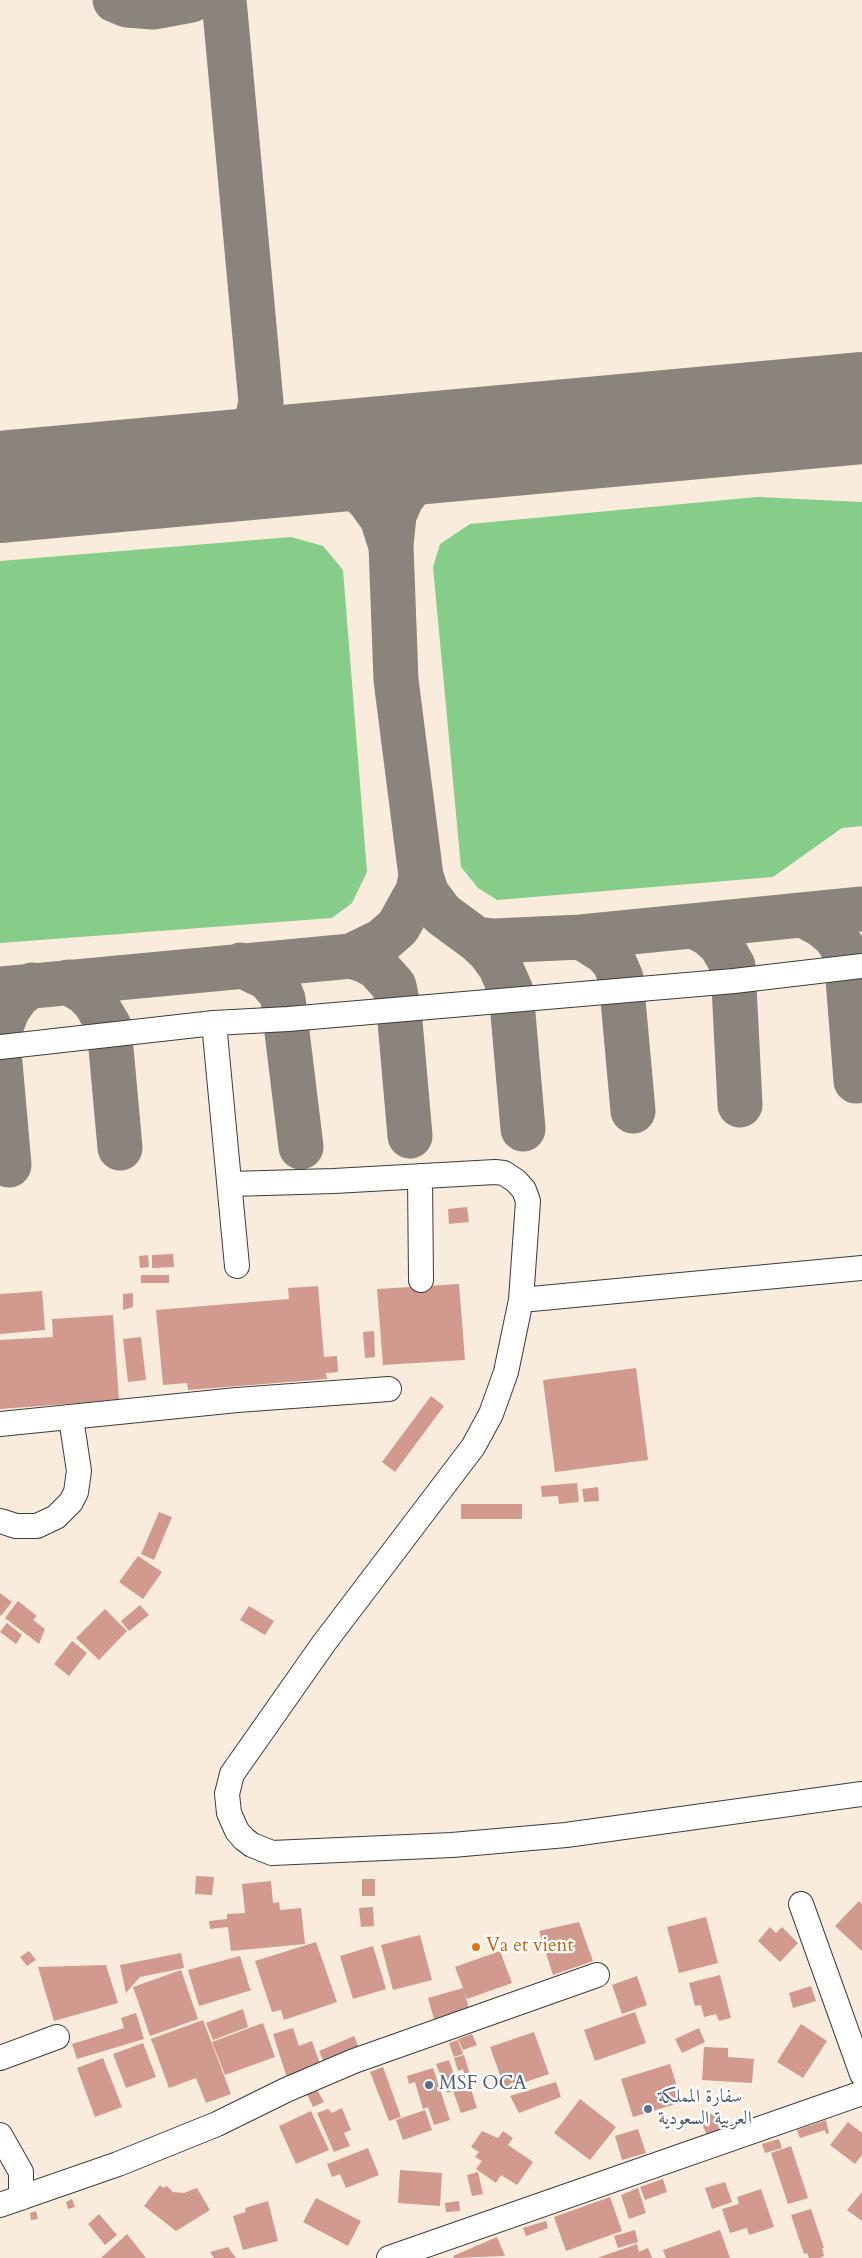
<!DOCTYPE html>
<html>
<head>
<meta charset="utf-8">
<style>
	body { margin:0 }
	canvas { display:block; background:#f9ecdd }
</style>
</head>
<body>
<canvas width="862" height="2258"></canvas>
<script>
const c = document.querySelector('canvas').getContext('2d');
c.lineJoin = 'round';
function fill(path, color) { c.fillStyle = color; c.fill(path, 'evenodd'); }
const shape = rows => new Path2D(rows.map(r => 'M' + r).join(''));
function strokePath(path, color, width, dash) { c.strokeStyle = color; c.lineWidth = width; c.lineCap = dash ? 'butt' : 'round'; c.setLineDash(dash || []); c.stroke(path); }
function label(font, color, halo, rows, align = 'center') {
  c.font = font + ' Cardo,Amiri,serif'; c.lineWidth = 4.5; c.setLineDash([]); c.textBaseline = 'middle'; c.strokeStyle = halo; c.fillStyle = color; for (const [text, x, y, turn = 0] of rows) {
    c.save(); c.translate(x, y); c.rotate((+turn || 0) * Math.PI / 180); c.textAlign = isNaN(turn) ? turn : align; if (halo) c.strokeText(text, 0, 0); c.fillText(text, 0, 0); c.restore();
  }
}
fill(shape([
	[757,497,862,502,862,826,842,828,773,877,497,900,478,888,461,867,433,567,440,544,470,524],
	[291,537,323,546,343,570,367,872,352,903,332,918,0,943,0,561]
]), '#85cd89');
strokePath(shape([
	[115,0,127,5,153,7,191,0],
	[291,460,319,465,338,474,354,485,369,500,382,518,391,546],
	[200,470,228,457,239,448,249,437,257,421,261,402,224,0],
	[421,876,427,894,442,914,476,939,494,941,581,937,862,909],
	[805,916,822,925,835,936,846,953,856,1081],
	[693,926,709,934,721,945,733,966,740,1105],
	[581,937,605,952,614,962,621,978,633,1111],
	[476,939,489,951,500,966,511,991,523,1129],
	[351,956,366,961,377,967,394,986,399,1010,410,1136],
	[241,965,268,978,280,992,283,999,301,1147],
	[68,982,85,992,94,1001,109,1026,120,1148],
	[0,989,351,956,382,941,398,927,418,891,421,876,396,680,391,546,394,515,401,499,428,462,455,445],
	[0,1029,8,1009,18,995,32,985],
	[0,1063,9,1165]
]), '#8a847c', 45);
strokePath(shape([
	[0,487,862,408]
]), '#8a847c', 112);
fill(shape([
	[467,1207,469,1222,449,1224,448,1209],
	[173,1254,174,1267,152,1268,152,1255],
	[148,1255,149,1267,140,1268,139,1256],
	[141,1275,169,1275,169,1283,141,1283],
	[459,1284,465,1360,383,1365,377,1289],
	[318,1286,324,1357,337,1356,338,1372,326,1373,327,1379,188,1390,187,1383,163,1385,156,1310,289,1299,288,1288],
	[42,1291,45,1330,0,1334,0,1294],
	[133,1293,133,1307,123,1310,123,1294],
	[113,1315,119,1400,0,1409,0,1340,53,1337,52,1319],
	[374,1331,375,1357,365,1358,363,1332],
	[141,1337,146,1380,128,1382,123,1339],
	[636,1368,648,1460,555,1472,543,1380],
	[431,1396,444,1406,395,1472,382,1462],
	[577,1483,579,1502,559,1504,558,1496,542,1497,541,1486],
	[598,1487,599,1501,584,1502,582,1489],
	[461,1504,522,1504,522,1519,461,1519],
	[159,1512,172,1517,154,1560,141,1554],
	[138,1556,162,1572,143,1599,119,1582],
	[0,1593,12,1602,1,1616,0,1615],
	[18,1601,37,1616,33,1620,45,1629,39,1644,5,1618],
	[140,1605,149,1615,129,1631,121,1621],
	[249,1606,274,1621,265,1635,240,1620],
	[105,1609,127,1631,99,1660,76,1638],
	[7,1623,22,1635,16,1644,0,1632],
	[72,1641,87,1653,69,1676,54,1664],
	[196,1876,214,1877,212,1895,195,1894],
	[362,1879,375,1879,375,1896,362,1896],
	[271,1881,273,1903,279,1902,280,1910,301,1908,305,1944,231,1951,228,1927,210,1929,209,1921,227,1919,227,1914,245,1913,242,1884],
	[859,1901,862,1904,862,1951,835,1926],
	[373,1907,374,1926,361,1927,359,1908],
	[706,1917,718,1963,679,1973,667,1927],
	[579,1922,593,1961,553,1975,539,1931],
	[770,1927,776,1933,782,1927,798,1943,780,1962,758,1941],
	[420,1935,432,1980,393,1990,381,1945],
	[316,1942,337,2002,284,2020,281,2010,272,2012,255,1961],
	[373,1946,386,1989,353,1999,340,1956],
	[29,1951,36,1960,27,1966,20,1957],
	[500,1951,512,1983,467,1999,464,1992,471,2015,436,2026,428,1998,463,1988,455,1967],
	[181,1953,184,1968,140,1977,126,1993,120,1965],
	[240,1956,250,1989,252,1990,199,2006,188,1970],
	[106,1965,118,2003,54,2021,38,1967],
	[181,1970,198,2019,150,2036,133,1987],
	[720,1975,731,2018,719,2021,716,2014,704,2017,701,2005,695,2006,689,1983],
	[637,1976,647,2005,622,2014,612,1985],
	[811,1986,816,2001,793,2008,789,1993],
	[243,2009,248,2027,213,2040,206,2023],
	[635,2012,646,2043,595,2061,584,2030],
	[136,2013,144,2039,77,2059,72,2044,124,2028,121,2018],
	[203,2020,231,2094,206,2103,196,2078,169,2088,151,2039],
	[263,2023,275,2057,225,2075,212,2042],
	[801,2024,827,2041,803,2078,777,2062],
	[293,2028,299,2046,312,2041,321,2067,287,2078,273,2034],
	[699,2028,705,2042,682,2053,675,2039],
	[534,2032,549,2074,505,2089,490,2047],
	[472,2034,477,2045,463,2050,458,2039],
	[354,2036,359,2048,325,2064,319,2051],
	[458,2040,463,2054,454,2057,449,2043],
	[143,2043,156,2077,126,2088,113,2054],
	[704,2047,728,2048,728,2057,754,2059,752,2083,702,2080],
	[464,2055,470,2075,465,2077,463,2069,458,2071,454,2058],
	[103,2058,122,2107,95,2117,77,2068],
	[449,2060,459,2089,470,2086,477,2108,461,2113,453,2091,447,2093,436,2064],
	[670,2064,682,2102,633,2117,621,2079],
	[383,2067,401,2117,389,2121,370,2072],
	[433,2068,450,2120,434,2125,428,2107,423,2109,415,2082,409,2084,407,2076],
	[556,2082,561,2097,519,2113,510,2096],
	[316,2088,324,2102,313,2107,306,2092],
	[580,2099,616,2127,590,2160,554,2133],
	[342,2108,351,2130,344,2133,350,2146,334,2152,317,2113,328,2109,332,2113],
	[425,2110,432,2130,403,2140,396,2120],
	[311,2111,329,2150,296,2164,279,2126],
	[714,2113,720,2131,707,2136,700,2118],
	[826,2120,829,2133,826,2134,825,2130,800,2138,797,2130],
	[848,2122,862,2133,862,2155,855,2164,830,2145],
	[638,2129,646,2153,622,2160,615,2136],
	[482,2131,498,2138,503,2131,513,2138,508,2145,533,2162,517,2185,501,2175,496,2183,476,2169,482,2161,475,2157,479,2152,471,2147],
	[779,2139,782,2148,765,2153,762,2144],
	[791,2146,808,2198,788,2204,771,2153],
	[368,2148,379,2175,346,2188,340,2174,332,2177,327,2164],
	[400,2170,442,2173,440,2206,398,2203],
	[478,2172,483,2194,472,2196,467,2175],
	[663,2179,667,2192,645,2200,640,2187],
	[725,2182,732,2202,712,2209,705,2188],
	[160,2185,163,2188,167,2186,173,2192,184,2193,197,2188,210,2210,176,2231,144,2206],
	[638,2188,646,2213,629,2219,621,2195],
	[761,2189,774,2227,749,2235,747,2228,730,2233,722,2209,739,2204,737,2197],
	[862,2192,862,2221,847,2210],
	[610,2197,622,2231,566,2251,554,2217],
	[316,2198,361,2221,348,2246,303,2222],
	[72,2199,75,2207,68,2209,66,2202],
	[268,2201,278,2241,243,2250,233,2216,246,2212,245,2208],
	[459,2201,460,2211,446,2212,445,2203],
	[811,2209,824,2248,822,2248,824,2256,819,2258,809,2258,807,2253,804,2254,791,2215],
	[36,2211,38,2219,31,2220,30,2213],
	[99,2214,117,2235,105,2245,88,2224],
	[546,2221,548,2228,526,2236,523,2228],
	[635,2230,638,2242,618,2248,614,2236],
	[720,2230,730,2258,666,2258,663,2250],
	[127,2234,146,2258,101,2258],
	[497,2237,505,2256,454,2258,453,2256],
	[637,2244,639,2252,648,2248,652,2258,597,2258],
	[228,2247,236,2258,214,2258,210,2252]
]), '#d2998e');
const minor = shape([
	[214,1023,237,1266],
	[0,1047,214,1023,288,1019,734,981,862,966],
	[420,1176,421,1280],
	[231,1184,334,1181,495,1172,504,1173,516,1181,524,1190,528,1201,521,1300,506,1372,491,1414,473,1447,324,1643,232,1774,227,1794,229,1813,237,1831,244,1839,252,1845,272,1853,452,1845,566,1835,862,1794],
	[521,1300,862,1268],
	[0,1424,237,1400,389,1389],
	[0,1521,16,1526,37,1526,56,1517,71,1502,76,1492,79,1471,71,1418],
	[801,1904,862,2074],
	[0,2058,57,2037],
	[0,2135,21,2172,21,2198],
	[0,2205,118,2164,217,2124,286,2090,354,2061,597,1975],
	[389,2258,862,2093]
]);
strokePath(minor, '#3d3b39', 26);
strokePath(minor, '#fff', 24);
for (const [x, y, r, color] of [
	[476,1947,5,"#e8710a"],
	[429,2085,5,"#5c6f8a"],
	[648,2109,5,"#5c6f8a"]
]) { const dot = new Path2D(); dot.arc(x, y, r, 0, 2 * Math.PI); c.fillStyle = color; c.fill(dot); strokePath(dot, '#fff', 2); }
label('19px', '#c56008', '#fff', [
	["Va et vient",486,1947]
], 'left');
label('19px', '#4e5e75', '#fff', [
	["MSF OCA",439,2085],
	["سفارة المملكة",658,2098],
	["العربية السعودية",658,2120]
], 'left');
</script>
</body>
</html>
